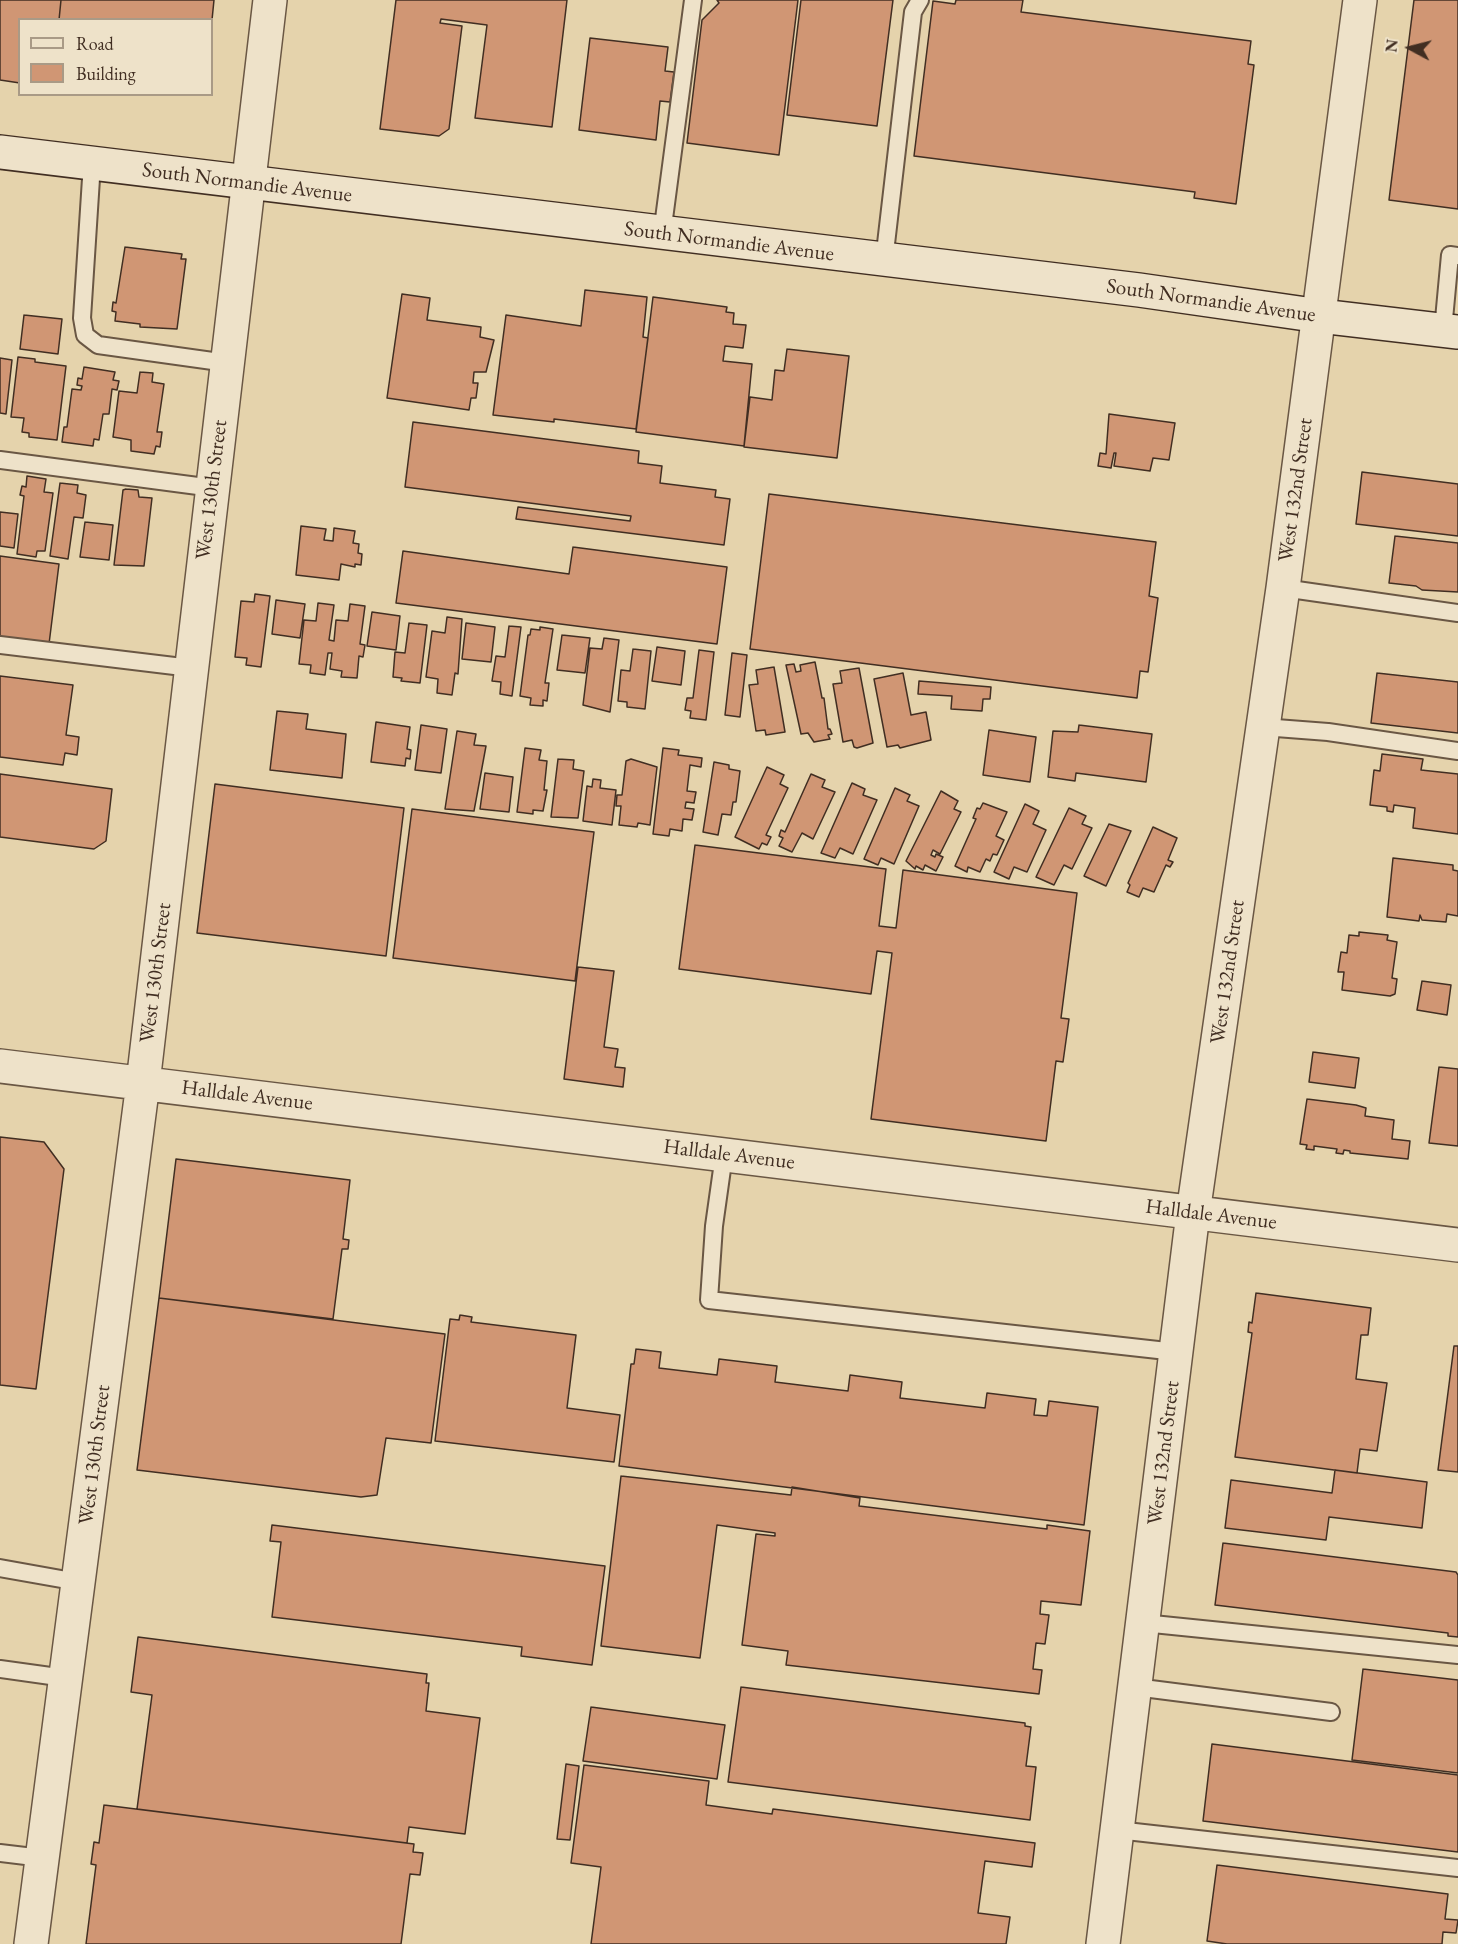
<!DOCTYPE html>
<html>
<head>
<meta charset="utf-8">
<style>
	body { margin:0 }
	#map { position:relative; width:1458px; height:1944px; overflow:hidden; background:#e5d3ac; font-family:"EB Garamond",serif }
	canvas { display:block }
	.legend { position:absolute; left:18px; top:18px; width:195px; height:78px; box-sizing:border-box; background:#eee2c9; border:2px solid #a99a86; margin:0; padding:8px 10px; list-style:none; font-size:18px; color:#412e22 }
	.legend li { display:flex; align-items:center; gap:12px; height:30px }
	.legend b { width:30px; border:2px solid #a99a86 }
	.north { position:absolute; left:1380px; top:18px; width:60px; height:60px; -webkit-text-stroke:4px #eee2c9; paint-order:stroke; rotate:277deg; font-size:16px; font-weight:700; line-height:24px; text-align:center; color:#412e22 }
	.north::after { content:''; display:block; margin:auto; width:21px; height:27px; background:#412e22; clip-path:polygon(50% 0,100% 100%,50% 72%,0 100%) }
</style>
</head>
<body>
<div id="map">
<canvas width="1458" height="1944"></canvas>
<ul class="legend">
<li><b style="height:8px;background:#eee2c9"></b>Road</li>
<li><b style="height:16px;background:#d09674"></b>Building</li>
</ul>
<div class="north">N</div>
</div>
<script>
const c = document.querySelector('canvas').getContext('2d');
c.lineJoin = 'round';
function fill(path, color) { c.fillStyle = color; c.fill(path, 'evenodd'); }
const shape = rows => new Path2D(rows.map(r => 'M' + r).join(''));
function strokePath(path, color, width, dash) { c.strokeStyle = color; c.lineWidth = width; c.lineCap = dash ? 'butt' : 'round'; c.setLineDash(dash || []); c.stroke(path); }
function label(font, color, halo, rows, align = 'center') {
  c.font = font + ' "EB Garamond",serif'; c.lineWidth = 4.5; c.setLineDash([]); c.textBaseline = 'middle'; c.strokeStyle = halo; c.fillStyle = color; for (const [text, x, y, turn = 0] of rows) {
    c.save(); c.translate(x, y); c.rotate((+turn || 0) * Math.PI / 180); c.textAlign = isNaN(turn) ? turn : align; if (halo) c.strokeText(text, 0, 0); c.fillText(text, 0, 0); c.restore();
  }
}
const building = shape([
	[0,0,61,0,59,20,20,20,20,83,0,80,0,0],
	[61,0,214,0,212,20,59,20,61,0],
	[396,0,567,0,552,127,475,118,487,25,441,19,440,23,462,26,449,129,439,136,380,129,396,0],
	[717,0,798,0,779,155,687,143,702,20,719,3,717,0],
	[801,0,893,0,877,126,787,115,801,0],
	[956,0,1023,0,1021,12,1251,41,1248,64,1254,65,1236,204,1194,198,1195,192,914,156,933,1,955,4,956,0],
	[1414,0,1458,0,1458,209,1389,200,1414,0],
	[590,38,668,47,665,71,674,72,670,102,660,101,656,140,579,130,590,38],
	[125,247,182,254,181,259,186,259,177,329,140,327,140,324,115,321,116,312,112,311,113,302,116,303,125,247],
	[585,290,647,297,643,337,648,338,636,429,554,419,554,422,493,415,506,315,581,326,585,290],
	[402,294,430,298,427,320,481,327,480,337,494,340,486,372,474,372,473,383,478,383,476,398,471,398,469,410,387,398,402,294],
	[653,297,727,307,726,312,734,313,733,324,746,325,743,348,725,346,723,361,752,364,744,446,636,432,653,297],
	[24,315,62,319,58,354,20,349,24,315],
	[787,349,849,356,837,458,744,447,750,397,772,400,775,370,784,371,787,349],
	[18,357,35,359,35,362,66,366,57,440,29,437,29,433,22,432,24,418,11,417,18,357],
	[0,358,12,360,6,414,0,413,0,358],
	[84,367,115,372,113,380,119,381,117,390,112,389,109,414,103,414,99,440,94,439,93,446,62,442,64,427,67,427,72,389,81,390,82,386,77,385,78,378,82,379,84,367],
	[140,372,153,373,152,382,164,384,157,432,162,432,160,447,156,446,154,454,131,451,131,440,113,437,119,391,137,393,140,372],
	[1109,414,1175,423,1169,460,1153,458,1150,471,1114,466,1116,453,1114,453,1111,468,1098,466,1100,453,1106,454,1109,414],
	[413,422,639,451,638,463,662,466,660,483,716,490,715,497,730,499,724,545,516,519,518,507,630,521,631,516,405,487,413,422],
	[1362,472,1458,484,1458,536,1356,524,1362,472],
	[27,476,46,479,44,492,53,493,45,551,37,551,36,557,17,554,24,496,20,495,22,486,26,487,27,476],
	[60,483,78,485,77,493,86,495,83,518,74,517,68,559,50,556,60,483],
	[126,489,138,490,139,497,152,498,144,566,114,565,123,490,126,489],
	[769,494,1156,542,1149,596,1158,598,1148,672,1140,671,1137,698,750,649,769,494],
	[0,512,18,514,14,548,0,546,0,512],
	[85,522,113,525,109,560,80,557,85,522],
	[301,526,326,529,324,540,333,541,334,528,355,531,353,543,359,544,358,553,362,554,361,565,355,564,355,567,341,564,339,580,296,575,301,526],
	[1395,536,1458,543,1458,592,1422,590,1416,586,1389,583,1395,536],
	[573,547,727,567,717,644,396,603,403,551,569,574,573,547],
	[0,556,59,564,49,644,0,638,0,556],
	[255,594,270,596,261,667,246,665,247,658,235,657,241,601,254,602,255,594],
	[276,600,305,604,300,638,272,634,276,600],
	[318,603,334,605,329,640,334,641,336,620,348,621,350,604,365,606,360,644,365,645,363,657,359,656,357,678,341,677,342,671,330,669,332,653,328,653,325,675,310,673,311,665,299,664,304,620,316,621,318,603],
	[372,612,400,616,396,650,367,646,372,612],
	[447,617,462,619,458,674,455,673,452,695,437,693,438,679,426,677,432,631,445,633,447,617],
	[409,623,427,625,420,683,401,681,402,678,393,677,395,652,405,653,409,623],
	[466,623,495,627,491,662,462,659,466,623],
	[509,626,521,627,512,696,500,694,501,682,492,681,496,656,505,657,509,626],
	[540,627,553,629,545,683,549,683,547,701,543,700,543,706,530,705,531,698,520,696,528,635,530,635,531,629,540,630,540,627],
	[562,635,590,638,585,673,557,670,562,635],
	[604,638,619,640,610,712,583,705,590,648,602,649,604,638],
	[657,647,685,651,681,685,652,681,657,647],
	[633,649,651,651,645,709,627,707,627,702,618,701,621,670,630,671,633,649],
	[699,650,714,652,706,720,690,718,691,711,685,710,687,698,693,698,699,650],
	[732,653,747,655,740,717,725,715,732,653],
	[815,662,822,698,824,698,828,729,830,729,832,734,828,735,830,739,814,742,808,733,801,734,786,665,794,664,796,672,801,671,800,665,815,662],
	[774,667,785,732,766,735,765,730,756,731,749,685,758,684,756,670,774,667],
	[859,668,873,743,857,748,854,747,852,740,843,742,833,684,842,683,840,671,859,668],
	[903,673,911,715,926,712,931,740,900,748,898,745,887,747,874,679,903,673],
	[1377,673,1458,682,1458,733,1371,723,1377,673],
	[0,676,73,685,66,735,79,737,77,755,65,753,63,765,0,757,0,676],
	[919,681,991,687,990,699,983,699,982,711,951,709,952,696,918,694,919,681],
	[277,711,308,714,306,729,346,734,342,778,270,770,277,711],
	[376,722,410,727,407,749,411,750,410,759,406,758,405,766,371,762,376,722],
	[421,725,447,729,441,773,415,770,421,725],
	[1079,725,1152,734,1146,782,1076,773,1075,781,1048,777,1053,731,1078,732,1079,725],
	[989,730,1036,737,1030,782,983,775,989,730],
	[457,731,476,734,474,745,486,746,474,811,445,809,457,731],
	[525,748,541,750,539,760,547,761,544,790,547,790,543,811,533,810,533,814,517,812,525,748],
	[663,748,679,750,678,755,702,758,701,767,690,765,687,791,696,792,694,803,686,802,685,808,694,809,692,820,683,819,682,831,670,829,669,836,653,834,663,748],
	[1382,754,1423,759,1421,770,1458,774,1458,834,1413,828,1415,808,1394,805,1393,812,1387,811,1387,807,1370,805,1374,770,1380,771,1382,754],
	[558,759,574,760,573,769,584,771,578,818,551,817,558,759],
	[631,759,657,767,650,825,638,823,637,827,619,825,621,806,616,806,617,795,622,795,626,761,631,759],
	[714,762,729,765,729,769,740,771,736,802,733,802,731,815,722,814,718,835,703,832,714,762],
	[767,767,784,775,780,784,788,788,766,835,771,837,767,845,762,843,759,849,735,837,767,767],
	[485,773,513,777,509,812,480,809,485,773],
	[0,774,112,789,106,841,94,849,0,837,0,774],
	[811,774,825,780,822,787,835,792,813,839,802,833,792,852,779,846,783,838,779,836,781,830,785,832,811,774],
	[593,779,601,780,600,788,616,790,612,825,583,821,587,786,592,787,593,779],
	[852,783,865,789,863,795,877,800,853,854,840,848,835,858,821,853,852,783],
	[215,784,404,808,386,956,197,933,215,784],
	[895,788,910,795,907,801,919,806,894,864,881,858,878,865,864,859,895,788],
	[941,791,958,801,954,809,961,812,940,854,933,850,931,855,935,857,936,854,943,857,936,871,925,865,923,870,916,866,915,869,906,861,941,791],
	[983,803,1007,812,996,836,1004,840,997,855,993,854,990,861,986,859,980,872,968,867,967,872,955,866,976,819,973,818,977,808,980,809,983,803],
	[1025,804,1039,811,1033,824,1046,830,1027,872,1014,867,1009,879,994,872,1025,804],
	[1069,808,1086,816,1082,824,1092,828,1072,869,1064,865,1054,885,1036,877,1069,808],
	[412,809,594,832,575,981,393,958,412,809],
	[1109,824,1131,831,1106,886,1084,876,1109,824],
	[1153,827,1177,838,1168,860,1173,862,1170,867,1166,865,1154,892,1143,888,1139,897,1127,892,1130,885,1128,883,1153,827],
	[695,845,886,869,879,926,896,928,903,870,1077,893,1061,1018,1069,1019,1063,1062,1056,1061,1046,1141,871,1119,892,953,877,951,871,994,679,969,695,845],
	[1393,858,1453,865,1453,870,1458,871,1458,916,1447,914,1446,922,1422,920,1420,915,1419,921,1387,917,1393,858],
	[1359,932,1388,935,1387,940,1397,942,1392,978,1397,979,1395,994,1390,996,1342,990,1344,972,1338,972,1341,952,1347,953,1349,935,1359,936,1359,932],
	[578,967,614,971,604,1047,618,1049,615,1067,625,1068,623,1087,564,1079,578,967],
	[1422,981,1451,985,1447,1015,1417,1010,1422,981],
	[1313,1052,1359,1058,1355,1088,1309,1082,1313,1052],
	[1439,1067,1458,1069,1458,1146,1429,1143,1439,1067],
	[1307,1099,1356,1105,1366,1108,1365,1116,1394,1120,1392,1139,1410,1141,1408,1159,1350,1153,1350,1151,1344,1150,1343,1154,1336,1153,1337,1149,1314,1146,1314,1150,1306,1149,1307,1145,1300,1144,1307,1099],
	[0,1137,44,1142,64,1169,36,1389,0,1385,0,1137],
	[176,1159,350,1180,343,1239,349,1240,348,1249,342,1249,333,1319,159,1298,176,1159],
	[1256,1293,1371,1308,1368,1335,1361,1335,1356,1379,1387,1383,1377,1451,1360,1449,1357,1473,1235,1457,1252,1333,1248,1332,1249,1322,1252,1323,1256,1293],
	[159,1298,445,1334,431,1443,386,1438,377,1495,361,1497,137,1470,159,1298],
	[460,1315,472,1317,471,1322,576,1335,567,1408,620,1415,614,1462,435,1441,450,1319,459,1320,460,1315],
	[1454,1346,1458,1346,1458,1472,1438,1470,1454,1346],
	[636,1349,661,1352,659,1368,717,1375,719,1359,777,1366,775,1382,848,1391,850,1375,902,1382,900,1398,985,1408,987,1393,1036,1399,1034,1415,1047,1416,1049,1401,1098,1407,1084,1525,619,1466,631,1364,634,1364,636,1349],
	[1335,1470,1427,1482,1422,1528,1329,1517,1326,1540,1225,1528,1231,1480,1332,1493,1335,1470],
	[621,1476,791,1495,792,1487,860,1498,859,1506,1047,1529,1047,1525,1090,1531,1081,1605,1041,1601,1040,1614,1049,1615,1045,1644,1036,1643,1033,1669,1042,1670,1039,1694,786,1665,788,1651,742,1645,756,1534,775,1536,775,1533,717,1525,700,1658,601,1646,621,1476],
	[272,1525,605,1566,592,1665,521,1656,522,1647,272,1617,281,1542,270,1541,272,1525],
	[1223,1543,1456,1572,1458,1575,1458,1637,1448,1636,1448,1633,1215,1605,1223,1543],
	[138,1637,427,1674,426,1683,429,1683,426,1711,480,1718,465,1834,409,1827,407,1843,137,1809,152,1695,131,1692,138,1637],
	[1363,1669,1458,1680,1458,1773,1352,1760,1363,1669],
	[741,1687,1025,1723,1025,1726,1031,1727,1026,1766,1036,1767,1030,1820,728,1782,741,1687],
	[591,1707,725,1725,717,1779,583,1761,591,1707],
	[1212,1744,1458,1775,1458,1852,1203,1821,1212,1744],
	[566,1764,579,1766,570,1840,557,1839,566,1764],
	[584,1765,709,1781,706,1805,772,1814,773,1809,1035,1843,1032,1867,985,1861,978,1913,1010,1917,1006,1944,591,1944,601,1867,571,1863,584,1765],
	[104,1805,414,1844,413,1852,423,1853,420,1875,410,1874,401,1944,86,1944,96,1865,91,1864,94,1842,99,1843,104,1805],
	[1217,1865,1448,1894,1445,1919,1458,1920,1456,1933,1443,1932,1442,1944,1227,1944,1207,1941,1217,1865]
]);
fill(building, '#d09674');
strokePath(building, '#412e22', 1.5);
const lane = shape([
	[92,163,82,318,85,335,98,345,227,363],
	[662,234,693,0],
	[884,261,913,12,920,0],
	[1443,330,1450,255,1458,256],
	[0,460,213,488],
	[1283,588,1458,613],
	[0,645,191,668],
	[1263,727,1328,732,1458,751],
	[724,1155,714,1226,709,1300,1176,1352],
	[0,1568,78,1582],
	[1143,1623,1458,1655],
	[0,1669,65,1678],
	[1135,1687,1331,1712],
	[1117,1830,1458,1868],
	[0,1853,42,1858]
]);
const street = shape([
	[0,1066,1458,1245],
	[31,1944,143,1083,270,0],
	[1103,1944,1193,1213,1283,588,1360,0]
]);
const secondary = shape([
	[0,152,1139,290,1320,316,1458,332]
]);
strokePath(lane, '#6a5744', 20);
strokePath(street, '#6a5744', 36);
strokePath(secondary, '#412e22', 36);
strokePath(lane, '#eee2c9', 16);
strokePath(street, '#eee2c9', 33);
strokePath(secondary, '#eee2c9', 33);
label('21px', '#412e22', '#eee2c9', [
	["South Normandie Avenue",247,183,7],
	["South Normandie Avenue",729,242,7],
	["South Normandie Avenue",1211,301,8],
	["West 130th Street",212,490,-83],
	["West 132nd Street",1296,490,-82],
	["West 132nd Street",1228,972,-82],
	["West 130th Street",156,973,-83],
	["Halldale Avenue",247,1096,7],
	["Halldale Avenue",729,1155,7],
	["Halldale Avenue",1211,1215,7],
	["West 132nd Street",1164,1453,-83],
	["West 130th Street",95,1455,-83]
]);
</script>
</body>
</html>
